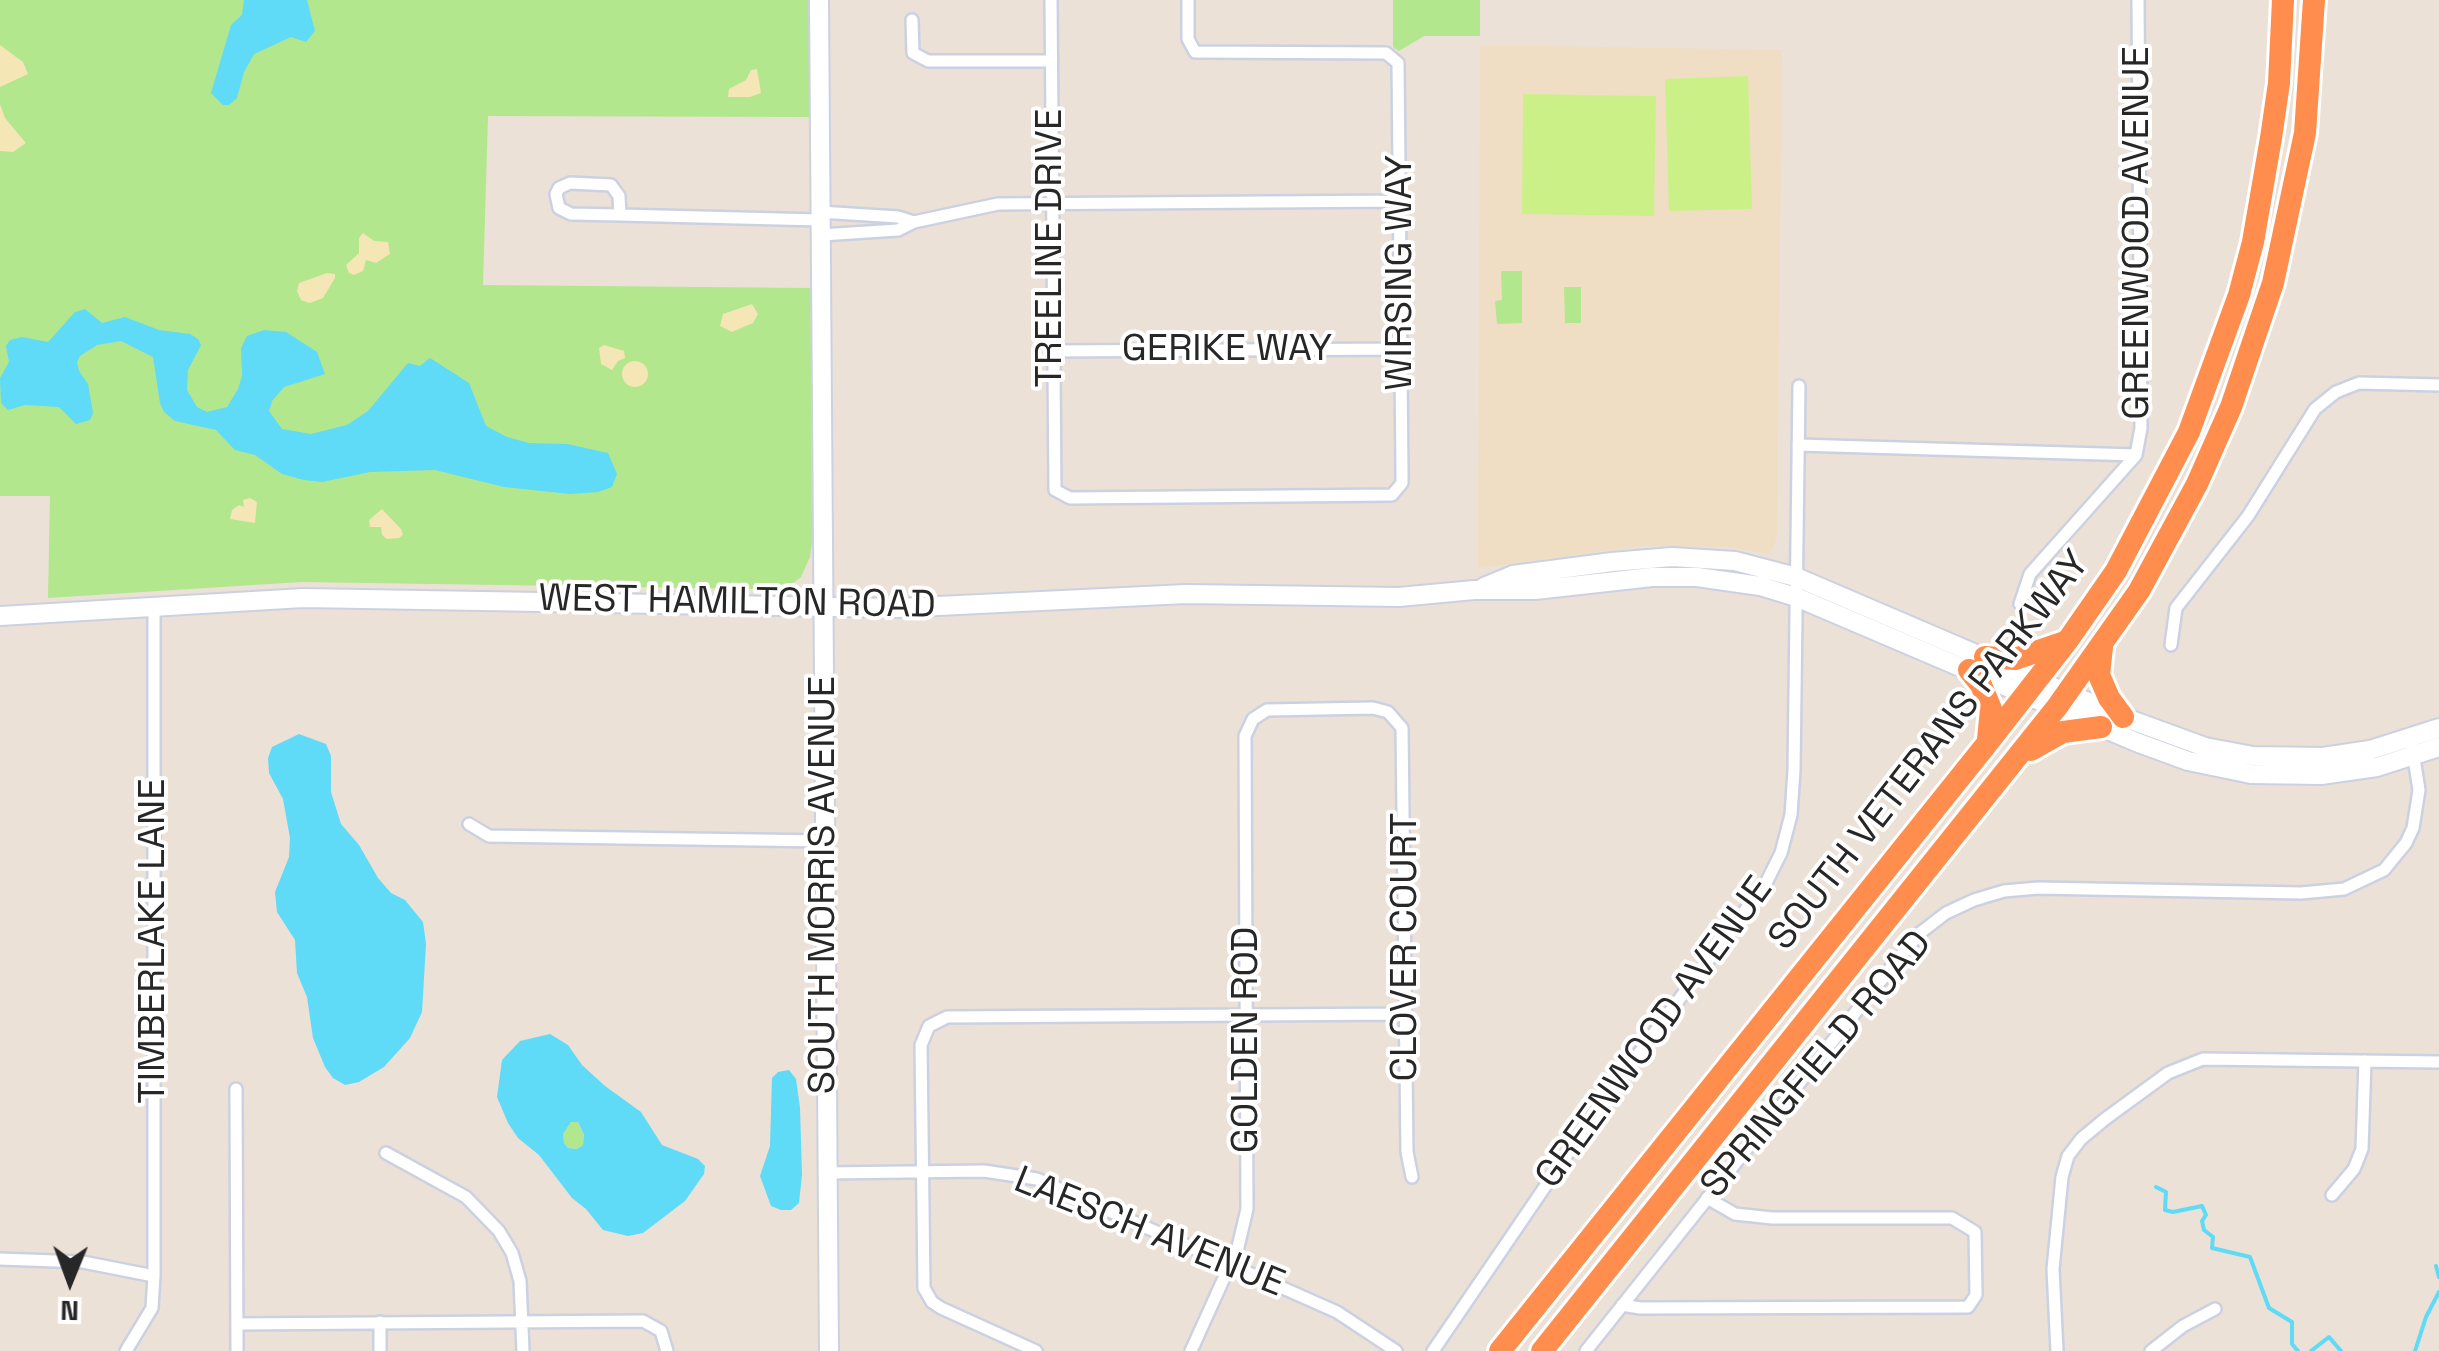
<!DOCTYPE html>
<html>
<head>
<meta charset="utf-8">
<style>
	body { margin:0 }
	#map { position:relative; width:2439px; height:1351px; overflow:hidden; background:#ebe1d6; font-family:"Space Grotesk",sans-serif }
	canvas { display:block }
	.north { position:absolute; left:20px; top:1231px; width:100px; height:100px; -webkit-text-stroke:8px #fff; paint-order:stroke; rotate:181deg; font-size:28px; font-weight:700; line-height:40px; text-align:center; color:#272727 }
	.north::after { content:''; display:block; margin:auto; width:35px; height:45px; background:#272727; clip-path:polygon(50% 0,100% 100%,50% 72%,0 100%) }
</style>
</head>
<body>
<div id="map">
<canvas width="2439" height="1351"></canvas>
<div class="north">N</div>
</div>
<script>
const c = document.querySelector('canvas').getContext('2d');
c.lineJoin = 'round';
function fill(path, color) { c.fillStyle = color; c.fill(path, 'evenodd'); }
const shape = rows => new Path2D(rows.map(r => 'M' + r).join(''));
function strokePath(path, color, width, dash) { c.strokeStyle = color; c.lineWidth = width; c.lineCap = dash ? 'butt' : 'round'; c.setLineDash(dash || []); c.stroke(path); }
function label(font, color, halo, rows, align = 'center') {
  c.font = font + ' "Space Grotesk",sans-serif'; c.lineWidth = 8; c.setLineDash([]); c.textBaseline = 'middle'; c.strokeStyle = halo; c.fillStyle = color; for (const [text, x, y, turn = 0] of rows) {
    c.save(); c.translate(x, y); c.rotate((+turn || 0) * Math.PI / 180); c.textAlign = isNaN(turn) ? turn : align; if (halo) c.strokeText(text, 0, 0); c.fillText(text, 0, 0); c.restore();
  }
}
fill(shape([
	[1480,45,1782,50,1777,537,1770,554,1728,547,1642,546,1478,568]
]), '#efdec4');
fill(shape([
	[0,0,809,0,810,117,488,116,483,285,811,288,812,542,810,557,801,577,793,583,763,589,301,582,48,598,50,496,0,496],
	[1393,0,1480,0,1480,36,1424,36,1399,51,1393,47],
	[1501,271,1522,271,1522,323,1497,324,1495,301,1502,300],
	[1564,287,1581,287,1581,323,1565,323],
	[571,1122,578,1122,584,1136,583,1145,577,1149,568,1148,564,1143,563,1134]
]), '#b2e78d');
fill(shape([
	[0,45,23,62,28,74,0,87],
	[757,69,761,93,750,97,728,97,729,89,746,80,751,70],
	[0,104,5,118,26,143,13,152,0,151],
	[363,233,374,241,388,242,390,254,376,263,366,260,363,271,354,275,349,273,346,265,359,253,359,238],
	[327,273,335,274,335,278,323,298,310,303,301,300,297,291,299,283],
	[752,304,758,314,753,323,732,332,720,326,723,314],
	[604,345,624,351,625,358,618,361,612,370,601,364,599,348],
	'622 374a13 13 0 1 1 26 0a13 13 0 1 1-26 0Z',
	[250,498,257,502,255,523,230,519,232,510,239,505,244,507,243,500],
	[382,509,401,529,403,535,399,538,387,539,382,535,381,527,370,527,369,520]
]), '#f4e6b5');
fill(shape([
	[1748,76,1752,209,1669,211,1665,79],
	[1523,94,1656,96,1654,216,1522,214]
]), '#cbf088');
fill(shape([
	[244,0,307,0,315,31,306,42,291,37,254,54,244,72,237,98,229,105,223,105,211,93,231,25,242,15],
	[85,309,102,323,125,317,159,330,190,334,198,339,201,345,188,370,187,390,197,407,207,412,227,407,238,389,242,376,241,348,247,336,264,330,286,332,317,352,325,374,284,387,272,401,269,411,282,429,311,434,347,425,368,411,408,363,420,366,430,358,469,383,486,426,507,437,529,443,567,444,608,453,617,474,612,487,598,492,570,494,504,487,435,470,370,472,322,482,304,480,282,474,255,455,235,450,216,430,175,421,164,412,160,403,153,357,121,341,97,345,80,356,77,362,79,371,88,384,93,413,90,420,76,424,59,407,25,405,8,410,1,403,0,378,9,362,6,346,10,340,22,337,48,342,75,312],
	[299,734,326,744,331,756,331,792,341,824,359,845,378,878,391,893,405,900,423,922,426,944,422,1012,410,1038,384,1067,359,1082,345,1085,333,1078,325,1067,313,1038,307,997,297,973,295,940,277,912,275,892,289,857,290,838,283,799,269,773,268,758,272,747],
	[550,1034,568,1045,582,1065,605,1086,641,1112,662,1145,698,1159,705,1166,704,1174,685,1201,643,1233,628,1236,603,1230,586,1209,572,1198,539,1155,518,1138,508,1123,497,1097,502,1060,520,1041],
	[571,1122,578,1122,584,1135,583,1145,577,1149,568,1148,564,1143,563,1134],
	[789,1070,796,1079,800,1108,802,1175,799,1203,791,1210,781,1210,771,1206,760,1176,770,1146,772,1078,778,1072]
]), '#5fdaf7');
strokePath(shape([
	[2156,1187,2166,1192,2165,1210,2173,1212,2202,1206,2206,1215,2202,1221,2204,1230,2213,1237,2212,1248,2250,1257,2269,1308,2292,1322,2292,1344,2298,1351],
	[2436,1266,2439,1277],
	[2311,1351,2329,1337,2341,1351],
	[2415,1351,2426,1317,2439,1292]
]), '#5fdaf7', 4);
const street = shape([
	[1051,0,1055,490,1070,498,1392,495,1402,483,1402,472,1398,63,1386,53,1195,52,1188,39,1188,0],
	[912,20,913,53,928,61,1051,61],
	[820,212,898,217,914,222],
	[620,215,619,196,611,185,570,183,559,188,556,194,559,208,571,214,620,215,820,220],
	[821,235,898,230,914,222,998,204,1401,201],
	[1052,351,1402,349],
	[1798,445,2136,455],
	[2020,604,2030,574,2136,455,2141,428,2138,0],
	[2171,645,2176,608,2248,516,2315,409,2336,392,2359,383,2439,385],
	[469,824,489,836,824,841],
	[236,1089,237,1351],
	[386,1153,466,1197,499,1231,512,1253,520,1281,523,1351],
	[827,1173,984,1171,1037,1179,1337,1312,1396,1351],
	[2332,1195,2354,1169,2362,1149,2365,1061],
	[0,1259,83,1262,154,1276],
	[1622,1305,1640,1308,1968,1307,1976,1295,1975,1232,1952,1218,1772,1218,1735,1214,1707,1198],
	[380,1322,380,1351],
	[237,1324,643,1321,661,1331,667,1351],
	[126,1351,152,1308,154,1276,154,606],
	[1036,1351,941,1308,932,1302,924,1288,921,1045,929,1026,947,1017,1406,1014],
	[1191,1351,1238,1247,1247,1209,1245,736,1253,719,1267,710,1373,708,1388,712,1402,728,1407,1152,1412,1177],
	[1433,1351,1600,1106,1767,881,1781,853,1791,815,1794,770,1799,386],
	[1586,1351,1894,964,1920,933,1946,913,1974,900,2004,891,2038,888,2301,893,2344,889,2384,870,2406,843,2413,828,2419,790,2411,739],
	[2057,1351,2053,1269,2062,1177,2068,1156,2081,1139,2105,1119,2168,1073,2203,1059,2439,1062],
	[2151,1351,2183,1326,2215,1309]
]);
const secondary = shape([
	[819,0,829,1351],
	[1484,587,1513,575,1612,562,1672,557,1735,561,1796,577,2123,717,2205,747,2253,756,2323,757,2370,750,2439,728],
	[0,616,303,598,897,608,1186,594,1399,597,1474,590,1535,590,1652,577,1697,577,1760,586,1796,597,2136,742,2188,761,2251,774,2321,775,2377,767,2439,747]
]);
const highway = shape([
	[2102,647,2099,675,2109,698,2123,717],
	[1985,657,2015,659,2065,642],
	[1969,670,1981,685,1991,709,1988,739],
	[2031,750,2063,732,2101,727],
	[1500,1351,1986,745,2068,640,2116,571,2189,432,2239,295,2253,242,2271,138,2279,83,2283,0],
	[1542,1351,2057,707,2139,591,2197,484,2231,407,2273,283,2305,133,2314,0]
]);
strokePath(street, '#ccd1e2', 16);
strokePath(secondary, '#ccd1e2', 22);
strokePath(highway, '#fff', 28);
strokePath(street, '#fff', 11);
strokePath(secondary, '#fff', 18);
strokePath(highway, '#ff8e4e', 22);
label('38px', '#272727', '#fff', [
	["GREENWOOD AVENUE",2138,233,-90],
	["TREELINE DRIVE",1051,248,-90],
	["WIRSING WAY",1401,273,-90],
	["GERIKE WAY",1227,350],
	["WEST HAMILTON ROAD",737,603,1],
	["SOUTH VETERANS PARKWAY",1930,751,-52],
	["SOUTH MORRIS AVENUE",824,885,-90],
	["TIMBERLAKE LANE",154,941,-90],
	["CLOVER COURT",1406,947,-90],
	["GREENWOOD AVENUE",1655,1033,-54],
	["GOLDEN ROD",1247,1040,-90],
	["SPRINGFIELD ROAD",1817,1065,-50],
	["LAESCH AVENUE",1149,1233,22]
]);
</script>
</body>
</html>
